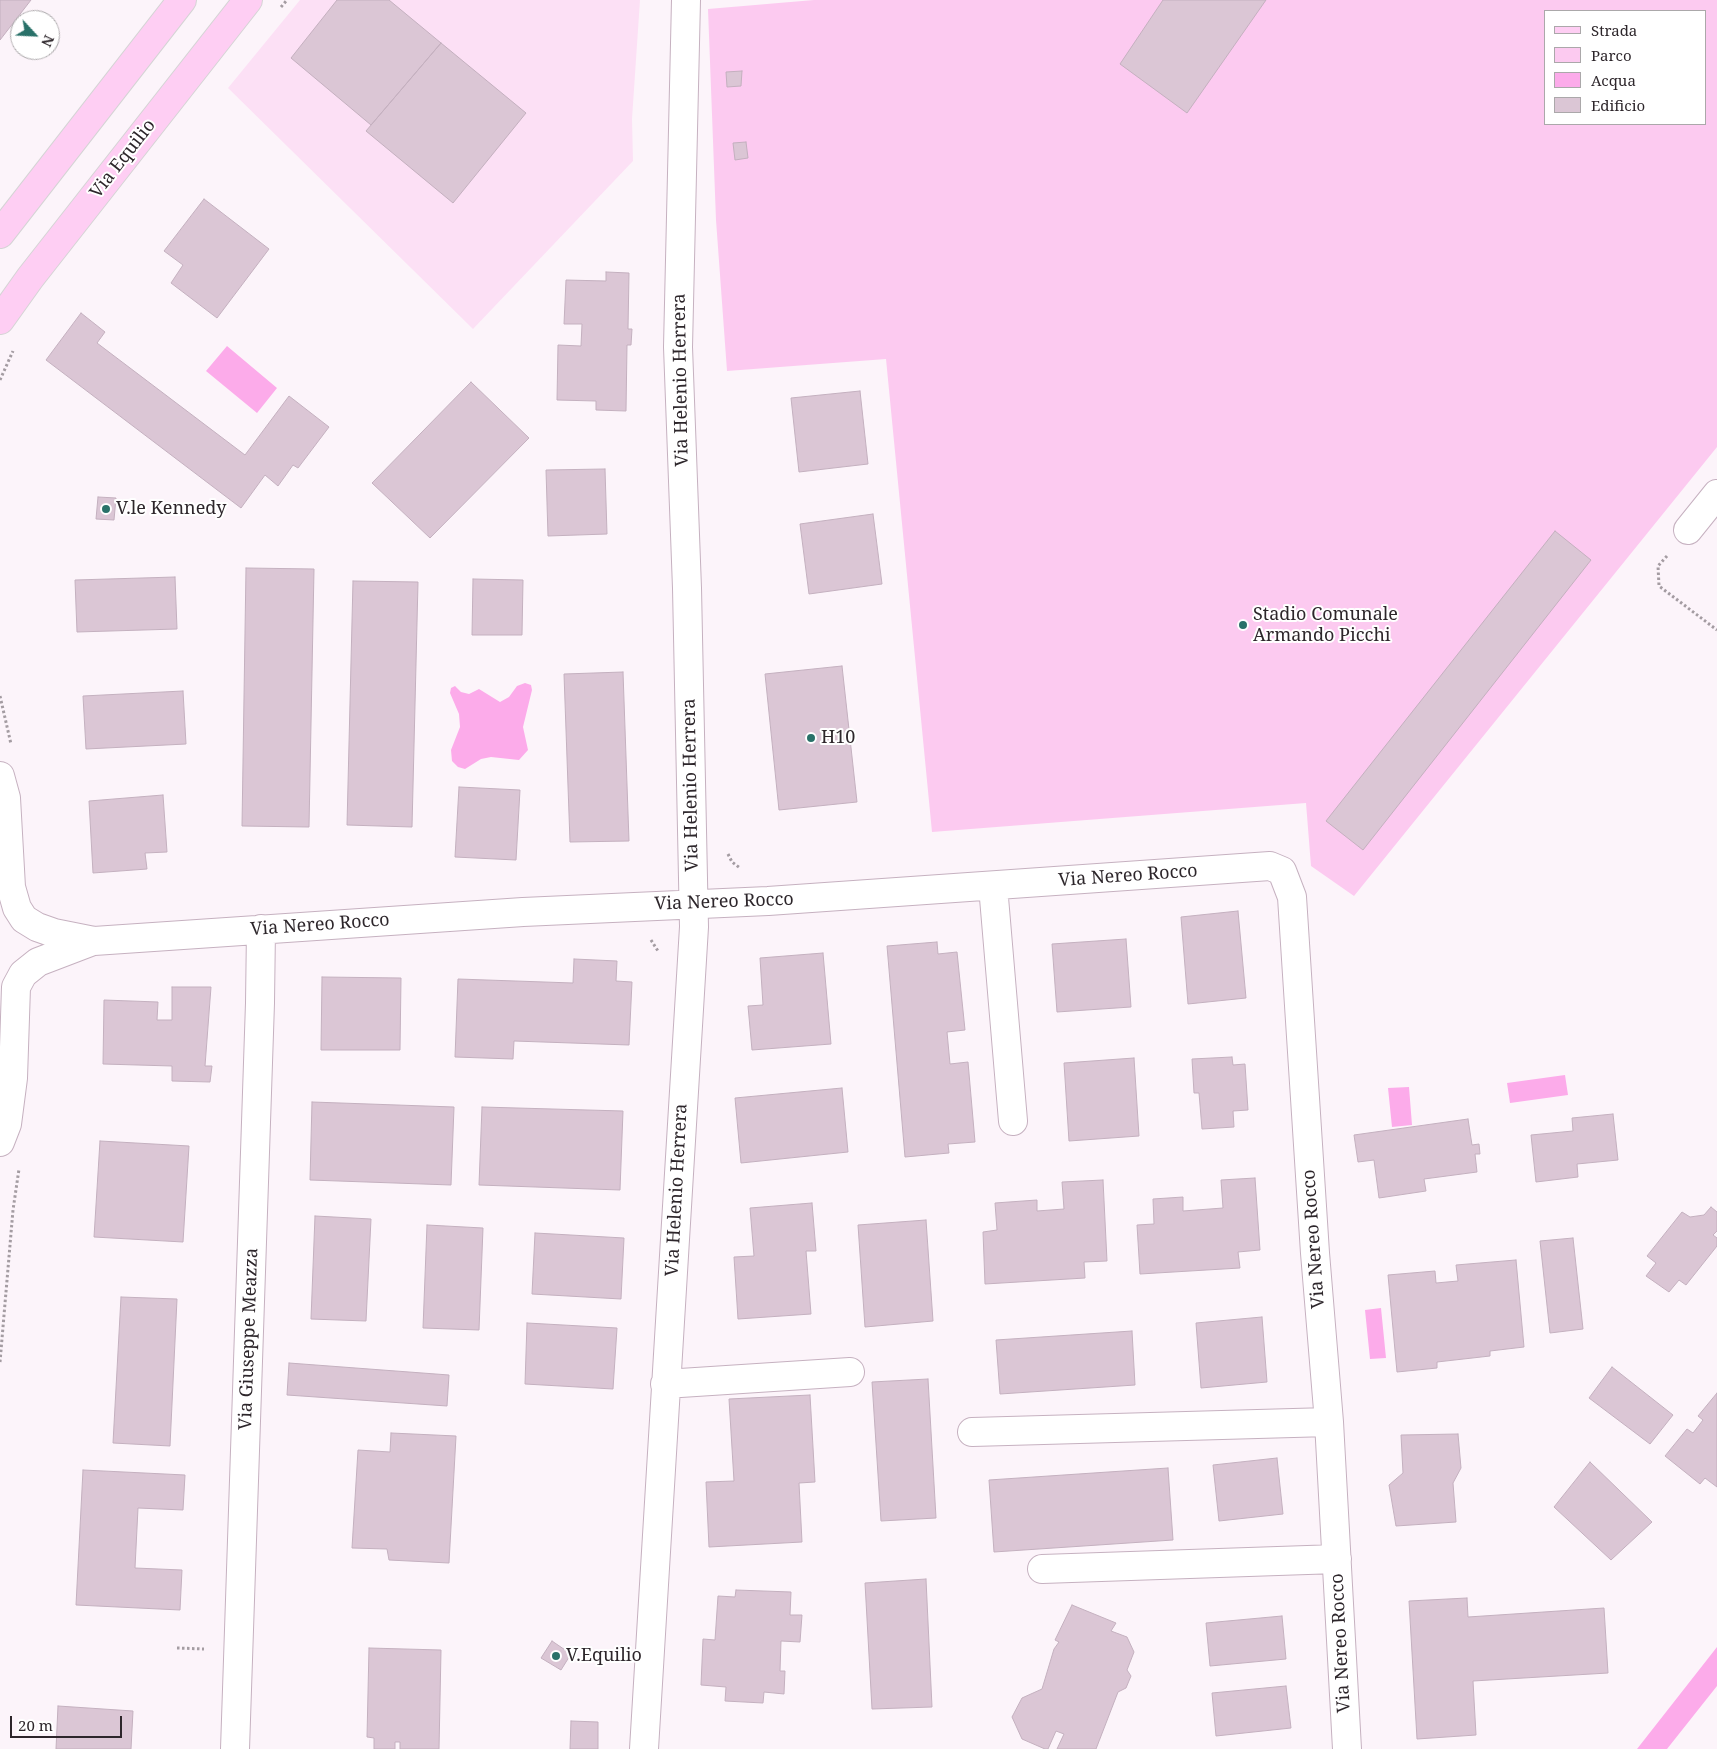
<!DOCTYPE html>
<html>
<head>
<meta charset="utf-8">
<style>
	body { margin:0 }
	#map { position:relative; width:1717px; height:1749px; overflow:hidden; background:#fcf4fa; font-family:"Noto Serif",serif }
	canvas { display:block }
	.legend { position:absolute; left:1544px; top:10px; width:162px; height:115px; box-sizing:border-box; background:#fff; border:1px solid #aba8aa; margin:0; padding:6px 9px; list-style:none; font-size:15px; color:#2d262b }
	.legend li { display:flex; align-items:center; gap:10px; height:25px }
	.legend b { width:25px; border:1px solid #aba8aa }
	.north { position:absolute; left:10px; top:10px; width:50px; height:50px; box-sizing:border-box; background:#fff; border:1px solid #aba8aa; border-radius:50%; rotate:115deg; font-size:14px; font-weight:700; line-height:20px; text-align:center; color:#2d262b }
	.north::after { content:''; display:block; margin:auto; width:18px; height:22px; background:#297169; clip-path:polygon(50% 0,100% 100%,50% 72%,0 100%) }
	.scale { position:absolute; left:10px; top:1716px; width:112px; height:22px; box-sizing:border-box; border:2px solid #2d262b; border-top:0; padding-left:6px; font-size:15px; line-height:18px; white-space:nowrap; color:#2d262b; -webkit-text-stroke:4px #fff; paint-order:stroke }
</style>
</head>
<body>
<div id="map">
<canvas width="1717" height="1749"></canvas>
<ul class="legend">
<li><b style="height:6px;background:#fecef3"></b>Strada</li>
<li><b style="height:14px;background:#fccaf0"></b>Parco</li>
<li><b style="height:14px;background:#fcabea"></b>Acqua</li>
<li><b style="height:14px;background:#dbc6d5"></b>Edificio</li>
</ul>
<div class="north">N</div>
<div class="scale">20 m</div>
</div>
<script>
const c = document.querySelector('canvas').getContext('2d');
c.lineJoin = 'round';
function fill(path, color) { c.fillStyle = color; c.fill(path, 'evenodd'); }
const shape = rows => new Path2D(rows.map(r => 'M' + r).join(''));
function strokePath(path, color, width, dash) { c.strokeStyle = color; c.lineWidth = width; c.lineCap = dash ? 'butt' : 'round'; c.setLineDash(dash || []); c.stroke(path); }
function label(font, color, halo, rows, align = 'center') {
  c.font = font + ' "Noto Serif",serif'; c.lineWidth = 4; c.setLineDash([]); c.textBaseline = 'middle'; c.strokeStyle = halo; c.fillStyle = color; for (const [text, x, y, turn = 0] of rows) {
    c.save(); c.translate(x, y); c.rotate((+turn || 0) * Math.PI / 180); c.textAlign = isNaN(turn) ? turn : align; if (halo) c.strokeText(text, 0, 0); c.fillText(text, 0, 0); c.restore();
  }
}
fill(shape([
	[300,0,640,0,632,119,633,161,473,329,228,88]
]), '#fce0f5');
fill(shape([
	[814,0,1717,0,1717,447,1354,896,1311,866,1306,803,932,832,886,359,727,371,716,220,708,9],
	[1546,11,1706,11,1706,124,1546,124]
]), '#fccaf0');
fill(shape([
	[227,346,277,388,257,413,206,371],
	[525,683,531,685,532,690,523,727,528,750,519,760,491,757,481,759,465,769,458,767,452,761,451,750,460,727,459,714,450,693,451,688,455,686,461,692,469,694,479,689,500,702,509,697,517,686],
	[1565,1075,1568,1095,1510,1103,1507,1083],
	[1409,1087,1412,1125,1392,1127,1388,1088],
	[1381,1308,1386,1358,1370,1359,1365,1310],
	[1717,1647,1717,1686,1667,1749,1637,1749]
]), '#fcabea');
const building = shape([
	[0,0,31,0,0,40,0,0],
	[337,0,389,0,441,43,371,125,291,58,337,0],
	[1163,0,1266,0,1187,113,1120,64,1163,0],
	[441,43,526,113,453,203,366,131,441,43],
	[742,71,741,86,727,87,726,72,742,71],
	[746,142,748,158,735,160,733,143,746,142],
	[204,199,269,249,217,318,171,283,183,265,164,251,204,199],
	[606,272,629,273,628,329,632,329,631,345,627,345,626,411,596,410,596,401,557,400,558,345,581,346,582,324,564,324,566,280,606,281,606,272],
	[81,313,105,332,97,343,245,455,289,396,329,427,298,468,293,465,278,486,265,475,241,508,46,360,81,313],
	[471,382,529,438,430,538,372,483,471,382],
	[860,391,868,464,799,472,791,398,860,391],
	[605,469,607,534,548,536,546,470,605,469],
	[98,497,116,498,114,520,96,519,98,497],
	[873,514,882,584,809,594,800,524,873,514],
	[1555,531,1591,560,1363,850,1326,821,1555,531],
	[246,568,314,569,309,827,242,826,246,568],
	[175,577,177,629,77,632,75,580,175,577],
	[473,579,523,580,522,635,472,635,473,579],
	[353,581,418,582,412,827,347,825,353,581],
	[842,666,857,802,779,810,765,674,842,666],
	[623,672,629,841,570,842,564,674,623,672],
	[183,691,186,744,86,749,83,696,183,691],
	[459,787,520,790,516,860,455,857,459,787],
	[163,795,167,852,145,853,147,869,93,873,89,801,163,795],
	[1238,911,1246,998,1188,1004,1181,917,1238,911],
	[1126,939,1131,1007,1057,1012,1052,944,1126,939],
	[937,942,938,954,957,952,965,1030,947,1032,950,1064,968,1062,975,1142,948,1144,949,1153,905,1157,887,946,937,942],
	[823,953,831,1044,752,1050,748,1006,763,1005,760,958,823,953],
	[574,959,617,961,616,981,632,982,629,1045,514,1041,513,1059,455,1057,458,979,573,983,574,959],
	[322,977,401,978,400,1050,321,1050,322,977],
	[172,987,211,987,205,1066,212,1066,210,1082,172,1081,172,1066,103,1064,104,1000,158,1002,157,1020,172,1020,172,987],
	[1232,1057,1233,1065,1245,1064,1248,1110,1233,1111,1234,1127,1202,1129,1199,1093,1194,1093,1192,1059,1232,1057],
	[1134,1058,1139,1136,1069,1141,1064,1063,1134,1058],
	[842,1088,848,1152,741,1163,735,1098,842,1088],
	[312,1102,454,1107,451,1185,310,1180,312,1102],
	[482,1107,623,1111,620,1190,479,1185,482,1107],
	[1613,1114,1618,1160,1577,1164,1578,1177,1536,1182,1531,1135,1573,1131,1572,1118,1613,1114],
	[1468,1119,1472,1145,1479,1144,1480,1154,1475,1154,1477,1172,1424,1179,1426,1191,1379,1198,1374,1160,1358,1162,1354,1135,1468,1119],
	[100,1141,189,1146,183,1242,94,1237,100,1141],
	[1255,1178,1260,1250,1238,1252,1240,1268,1140,1274,1137,1225,1154,1224,1153,1199,1183,1197,1183,1211,1223,1208,1221,1180,1255,1178],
	[1103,1180,1107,1261,1084,1262,1085,1278,985,1284,983,1232,997,1230,995,1203,1037,1200,1037,1211,1064,1209,1062,1182,1103,1180],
	[812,1203,816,1251,806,1251,811,1314,738,1319,734,1257,754,1256,750,1208,812,1203],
	[1711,1207,1717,1212,1717,1231,1713,1235,1717,1238,1717,1246,1686,1285,1679,1280,1669,1292,1646,1276,1656,1263,1647,1256,1682,1212,1690,1217,1704,1215,1711,1207],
	[315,1216,371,1219,366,1321,311,1319,315,1216],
	[926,1220,933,1321,865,1327,858,1225,926,1220],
	[427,1225,483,1228,479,1330,423,1328,427,1225],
	[535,1233,624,1238,621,1299,532,1294,535,1233],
	[1573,1238,1583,1329,1550,1333,1540,1241,1573,1238],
	[1516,1260,1524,1347,1490,1351,1490,1356,1437,1362,1437,1368,1397,1372,1388,1275,1435,1271,1436,1283,1458,1281,1456,1265,1516,1260],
	[121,1297,177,1299,170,1446,113,1443,121,1297],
	[1262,1317,1267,1382,1201,1388,1196,1323,1262,1317],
	[527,1323,617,1328,613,1389,525,1384,527,1323],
	[1132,1331,1135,1385,1000,1394,996,1340,1132,1331],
	[289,1363,449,1375,447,1406,287,1395,289,1363],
	[1612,1367,1673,1415,1650,1444,1589,1398,1612,1367],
	[928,1379,936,1518,881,1521,872,1382,928,1379],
	[1717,1393,1717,1487,1705,1478,1700,1484,1665,1456,1687,1429,1693,1433,1703,1420,1698,1416,1717,1393],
	[810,1395,815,1482,799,1483,802,1542,709,1547,706,1482,734,1481,729,1399,810,1395],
	[391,1433,456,1436,449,1563,389,1560,387,1549,352,1548,358,1450,390,1452,391,1433],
	[1458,1434,1461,1468,1453,1483,1456,1522,1396,1526,1389,1485,1403,1473,1401,1435,1458,1434],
	[1277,1458,1283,1514,1219,1521,1213,1465,1277,1458],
	[1590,1462,1652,1522,1611,1560,1554,1507,1590,1462],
	[1168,1468,1173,1540,994,1552,989,1480,1168,1468],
	[83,1470,185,1475,183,1510,138,1508,135,1568,182,1570,180,1610,76,1605,83,1470],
	[926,1579,932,1707,872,1709,865,1583,926,1579],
	[736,1590,791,1592,790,1615,802,1615,800,1642,781,1641,780,1671,785,1671,784,1694,764,1692,763,1703,725,1701,726,1687,701,1685,703,1639,715,1640,718,1596,735,1597,736,1590],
	[1467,1598,1468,1617,1604,1608,1608,1673,1473,1681,1476,1735,1417,1739,1409,1601,1467,1598],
	[1072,1605,1116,1623,1111,1631,1127,1637,1134,1652,1127,1670,1131,1676,1126,1688,1118,1692,1096,1749,1057,1749,1064,1734,1056,1731,1048,1749,1045,1749,1022,1739,1012,1717,1022,1698,1042,1689,1054,1649,1059,1642,1055,1640,1072,1605],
	[1282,1616,1286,1659,1210,1666,1206,1623,1282,1616],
	[552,1641,571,1654,561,1670,541,1658,552,1641],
	[369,1648,441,1650,439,1749,400,1749,400,1742,395,1742,395,1749,374,1749,374,1738,367,1737,369,1648],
	[1286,1686,1291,1728,1216,1736,1212,1693,1286,1686],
	[58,1706,133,1711,131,1749,56,1749,58,1706],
	[571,1721,598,1722,598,1749,570,1749,571,1721]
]);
fill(building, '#dbc6d5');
strokePath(building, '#c4b0bf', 1);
const minor = shape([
	[1688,530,1717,494],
	[0,776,6,798,11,887,17,908,24,919,37,927,54,933,94,941,523,912,768,901,1270,866,1282,871,1292,897,1315,1253,1329,1422,1347,1749],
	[993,886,1013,1121],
	[0,1142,7,1124,13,1078,16,987,23,974,38,962,93,941],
	[665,1384,850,1372],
	[972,1432,1329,1422],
	[1042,1569,1337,1559],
	[235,1749,260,1003,261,929],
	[644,1749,694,927,687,588,678,347,686,0]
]);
const major = shape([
	[0,234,182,0],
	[0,320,30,278,248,0]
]);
strokePath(minor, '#c6b1c0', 30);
strokePath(major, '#d5d4d5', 30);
strokePath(shape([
	[281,7,287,0],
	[0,380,13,351],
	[1667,556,1658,566,1659,586,1717,630],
	[0,696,11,744],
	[728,854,732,862,740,868],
	[651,940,658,951],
	[0,1362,13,1210,19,1169],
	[177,1648,204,1649]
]), '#a49ca2', 3, [2.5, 2.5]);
strokePath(minor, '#fff', 28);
strokePath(major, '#fecef3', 28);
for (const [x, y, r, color] of [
	[106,509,5,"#297169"],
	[1243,625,5,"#297169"],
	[811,738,5,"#297169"],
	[556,1656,5,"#297169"]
]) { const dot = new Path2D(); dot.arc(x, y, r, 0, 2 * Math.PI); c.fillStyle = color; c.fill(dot); strokePath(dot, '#fff', 2); }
label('18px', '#2d262b', '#fff', [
	["Via Equilio",123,159,-52],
	["Via Helenio Herrera",681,380,-91],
	["Via Helenio Herrera",691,785,-91],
	["Via Nereo Rocco",1128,876,-4],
	["Via Nereo Rocco",724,902,-2],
	["Via Nereo Rocco",320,925,-4],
	["Via Helenio Herrera",677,1190,-87],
	["Via Nereo Rocco",1314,1239,-94],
	["Via Giuseppe Meazza",249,1339,-88],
	["Via Nereo Rocco",1341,1643,-93]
]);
label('18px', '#2d262b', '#fff', [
	["V.le Kennedy",116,509],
	["Stadio Comunale",1253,615],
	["Armando Picchi",1253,636],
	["H10",821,738],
	["V.Equilio",566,1656]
], 'left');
</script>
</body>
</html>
